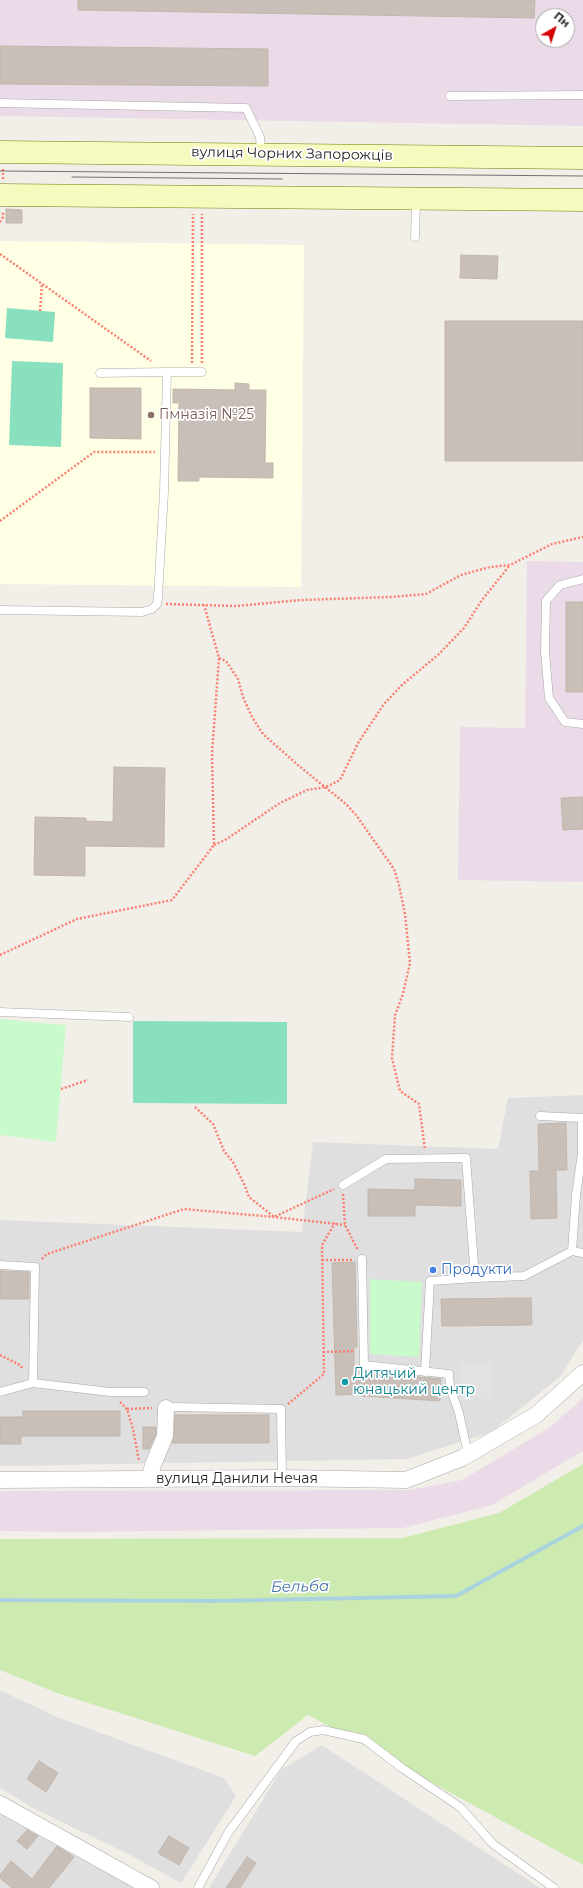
<!DOCTYPE html>
<html>
<head>
<meta charset="utf-8">
<style>
	body { margin:0 }
	#map { position:relative; width:583px; height:1888px; overflow:hidden; background:#f2efe9; font-family:Montserrat,sans-serif }
	canvas { display:block }
	.north { position:absolute; left:535px; top:8px; width:40px; height:40px; box-sizing:border-box; background:#fff; border:1px solid #a7a7a7; border-radius:50%; rotate:39deg; font-size:11px; font-weight:700; line-height:16px; text-align:center; color:#222 }
	.north::after { content:''; display:block; margin:auto; width:14px; height:18px; background:#d40000; clip-path:polygon(50% 0,100% 100%,50% 72%,0 100%) }
</style>
</head>
<body>
<div id="map">
<canvas width="583" height="1888"></canvas>
<div class="north">Пн</div>
</div>
<script>
const c = document.querySelector('canvas').getContext('2d');
c.lineJoin = 'round';
function fill(path, color) { c.fillStyle = color; c.fill(path, 'evenodd'); }
const shape = rows => new Path2D(rows.map(r => 'M' + r).join(''));
function strokePath(path, color, width, dash) { c.strokeStyle = color; c.lineWidth = width; c.lineCap = dash ? 'butt' : 'round'; c.setLineDash(dash || []); c.stroke(path); }
function label(font, color, halo, rows, align = 'center') {
  c.font = font + ' Montserrat,sans-serif'; c.lineWidth = 3.5; c.setLineDash([]); c.textBaseline = 'middle'; c.strokeStyle = halo; c.fillStyle = color; for (const [text, x, y, turn = 0] of rows) {
    c.save(); c.translate(x, y); c.rotate((+turn || 0) * Math.PI / 180); c.textAlign = isNaN(turn) ? turn : align; if (halo) c.strokeText(text, 0, 0); c.fillText(text, 0, 0); c.restore();
  }
}
fill(shape([
	[583,1095,583,1340,560,1377,491,1432,407,1459,0,1466,0,1220,302,1232,313,1142,498,1149,508,1098],
	[0,1690,57,1717,224,1778,236,1796,181,1883,128,1854,33,1808,0,1788],
	[322,1745,540,1888,209,1888,281,1770],
	[0,1811,142,1888,0,1888]
]), '#e0dfdf');
fill(shape([
	[0,0,583,0,583,126,0,116],
	[543,16,567,16,567,40,543,40],
	[527,561,583,562,583,882,458,880,460,727,525,728],
	[583,1398,583,1451,492,1505,403,1528,76,1532,0,1531,0,1491,410,1490,462,1480,549,1428]
]), '#ebdbe8');
fill(shape([
	[0,241,304,245,301,587,0,584]
]), '#ffffe5');
fill(shape([
	[583,1464,583,1865,308,1715,255,1756,57,1693,0,1670,0,1539,402,1538,499,1513]
]), '#cdebb0');
fill(shape([
	[0,1019,66,1025,56,1142,0,1135],
	[370,1279,422,1282,419,1357,370,1354]
]), '#c8facc');
fill(shape([
	[7,308,55,312,53,342,5,338],
	[12,361,63,363,61,447,9,445],
	[133,1021,287,1022,287,1104,133,1103]
]), '#88e0be');
fill(shape([
	[490,1362,491,1399,460,1400,459,1363]
]), '#e2e2e2');
strokePath(shape([
	[0,1600,213,1601,456,1596,583,1526]
]), '#aad3df', 4);
const building = shape([
	[78,0,535,0,534,18,78,10,78,0],
	[0,46,268,49,268,86,0,84,0,46],
	[6,209,22,210,22,223,6,223,6,209],
	[461,255,498,256,497,279,460,278,461,255],
	[445,321,583,321,583,461,445,461,445,321],
	[235,383,249,384,249,390,266,390,265,463,273,463,273,478,199,477,199,481,178,481,179,403,173,403,173,389,235,390,235,383],
	[90,388,141,388,141,439,90,438,90,388],
	[566,602,583,602,583,692,566,692,566,602],
	[114,767,165,768,164,847,85,846,85,876,34,875,35,817,86,818,86,821,113,822,114,767],
	[583,797,583,829,563,830,561,798,583,797],
	[566,1123,567,1170,556,1170,557,1218,531,1219,530,1171,539,1171,538,1124,566,1123],
	[415,1179,461,1180,461,1206,415,1205,415,1216,368,1216,368,1189,415,1190,415,1179],
	[355,1262,357,1347,354,1347,354,1371,441,1379,440,1401,362,1396,362,1394,336,1395,332,1263,355,1262],
	[0,1271,29,1272,29,1299,0,1299,0,1271],
	[531,1298,532,1325,442,1326,441,1299,531,1298],
	[23,1411,120,1411,120,1436,21,1436,21,1444,0,1444,0,1417,23,1417,23,1411],
	[175,1415,269,1415,269,1443,172,1443,174,1436,175,1415],
	[143,1427,156,1427,156,1434,149,1449,143,1449,143,1427],
	[39,1761,58,1773,46,1792,27,1779,39,1761],
	[27,1830,38,1836,27,1849,17,1841,27,1830],
	[169,1836,189,1848,179,1865,158,1853,169,1836],
	[57,1846,74,1857,49,1888,12,1888,0,1878,0,1875,11,1861,32,1879,57,1846],
	[247,1857,256,1863,240,1888,226,1888,247,1857]
]);
fill(building, '#c7bfb8');
strokePath(building, '#c4b6ab', 1);
const lane = shape([
	[450,96,583,95],
	[0,103,246,108,260,137,261,154],
	[415,237,416,200],
	[100,373,167,372],
	[583,579,560,585,546,601,545,652,549,698,565,722,583,724],
	[0,610,142,612,152,609,157,604,158,597,164,492,167,372,202,372],
	[0,1012,129,1017],
	[540,1116,582,1118,582,1153,576,1195,572,1251],
	[343,1185,386,1159,466,1158,475,1278,524,1276,572,1251,583,1253],
	[362,1259,364,1365,449,1374,450,1387,459,1413,468,1454],
	[0,1265,35,1267,33,1383],
	[425,1372,430,1281,475,1278],
	[0,1392,33,1383,110,1392,144,1392],
	[175,1407,281,1409,282,1478],
	[198,1888,228,1833,296,1741,310,1732,323,1730,364,1739,402,1768,460,1807,493,1844,554,1888]
]);
const street = shape([
	[149,1479,153,1465,165,1436,166,1408],
	[0,1480,282,1478,406,1480,462,1458,536,1415,583,1373],
	[0,1804,151,1888]
]);
const secondary = shape([
	[0,152,583,158],
	[0,195,583,200]
]);
strokePath(lane, '#a9a9a9', 9);
strokePath(street, '#a9a9a9', 17);
strokePath(secondary, '#707d05', 23);
strokePath(shape([
	[3,179,3,168],
	[0,222,3,217,3,212],
	[0,254,151,361],
	[40,311,42,284],
	[192,363,193,214],
	[202,363,202,214],
	[0,521,94,452,155,452],
	[166,604,236,606,301,600,391,597,426,594,461,575,490,567,510,565,552,544,583,537],
	[219,658,226,661,238,679,243,697,252,717,263,734,299,766,346,804,356,815,394,869,399,885,405,914,410,963,403,994,395,1015,392,1058,400,1091,419,1104,425,1150],
	[214,845,225,840,280,803,307,790,326,787,340,780,358,743,384,704,402,685,439,654,464,628,482,600,510,565],
	[0,955,77,919,172,900,214,845,212,753,219,658,204,605],
	[61,1089,88,1080],
	[195,1107,213,1124,224,1151,233,1162,245,1186,249,1197,274,1217,334,1189],
	[343,1194,345,1225,358,1250],
	[42,1259,47,1254,184,1209,274,1217,345,1225],
	[322,1260,352,1260],
	[323,1352,355,1351],
	[0,1355,20,1365,23,1369],
	[120,1402,127,1409,133,1429,139,1461],
	[288,1404,324,1374,322,1245,335,1223],
	[127,1409,152,1408]
]), '#fa8072', 2.5, [2, 2]);
strokePath(lane, '#fff', 8);
strokePath(street, '#fff', 16);
strokePath(secondary, '#f7fabf', 22);
strokePath(shape([
	[0,171,583,176],
	[72,177,282,179]
]), '#707070', 1);
for (const [x, y, r, color] of [
	[151,415,4,"#8d6e63"],
	[433,1270,4,"#3f7fe0"],
	[345,1382,4,"#0f9aa8"]
]) { const dot = new Path2D(); dot.arc(x, y, r, 0, 2 * Math.PI); c.fillStyle = color; c.fill(dot); strokePath(dot, '#fff', 1.5); }
label('14px', '#222', '#fff', [
	["вулиця Чорних Запорожців",292,154,1],
	["вулиця Данили Нечая",237,1479]
]);
label('14px', '#785e54', '#fff', [
	["Гімназія №25",159,415]
], 'left');
label('14px', '#366cbe', '#fff', [
	["Продукти",441,1270]
], 'left');
label('14px', '#0d838f', '#fff', [
	["Дитячий",353,1374],
	["юнацький центр",353,1390]
], 'left');
label('italic 15px', '#4a7aab', '#fff', [
	["Бельба",300,1587,-1]
]);
</script>
</body>
</html>
